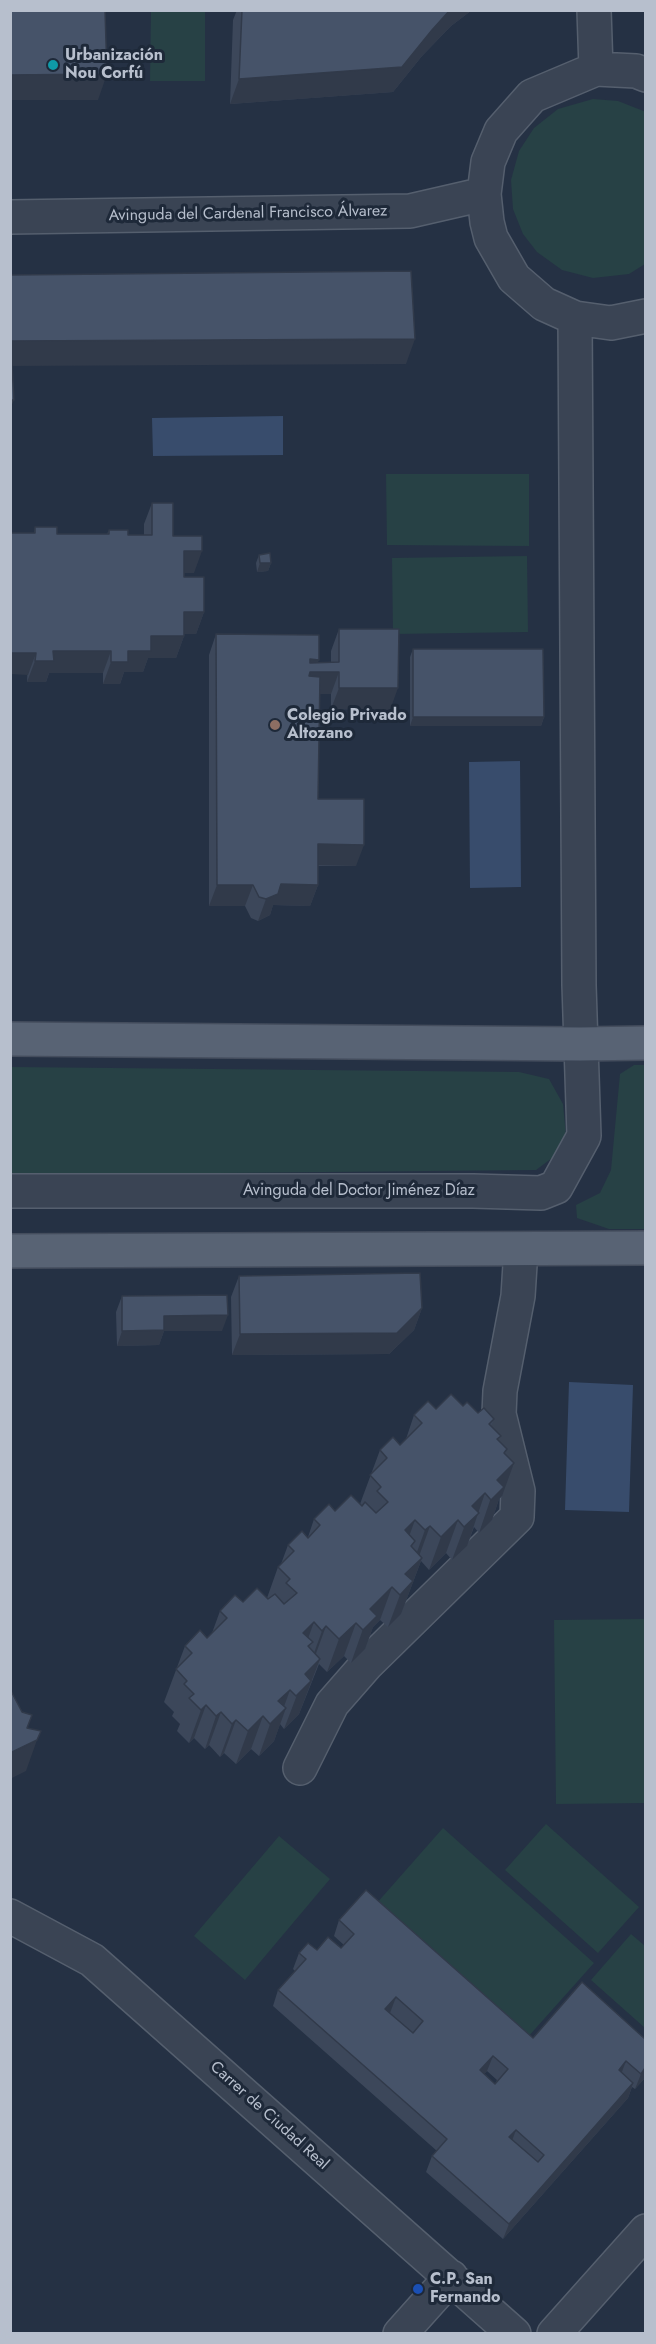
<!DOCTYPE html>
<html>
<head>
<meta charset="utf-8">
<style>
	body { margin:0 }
	#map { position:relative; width:656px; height:2344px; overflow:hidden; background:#253144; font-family:Jost,sans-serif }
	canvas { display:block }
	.frame { position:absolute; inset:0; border:12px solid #b7bfcd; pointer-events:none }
</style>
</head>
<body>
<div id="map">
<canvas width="656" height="2344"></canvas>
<div class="frame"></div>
</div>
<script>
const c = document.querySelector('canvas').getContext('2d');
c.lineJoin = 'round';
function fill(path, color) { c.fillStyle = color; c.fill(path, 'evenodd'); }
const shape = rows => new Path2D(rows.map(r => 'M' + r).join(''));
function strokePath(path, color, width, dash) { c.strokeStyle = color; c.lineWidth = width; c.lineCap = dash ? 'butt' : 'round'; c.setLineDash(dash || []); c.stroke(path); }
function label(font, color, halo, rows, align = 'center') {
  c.font = font + ' Jost,sans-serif'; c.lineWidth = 6; c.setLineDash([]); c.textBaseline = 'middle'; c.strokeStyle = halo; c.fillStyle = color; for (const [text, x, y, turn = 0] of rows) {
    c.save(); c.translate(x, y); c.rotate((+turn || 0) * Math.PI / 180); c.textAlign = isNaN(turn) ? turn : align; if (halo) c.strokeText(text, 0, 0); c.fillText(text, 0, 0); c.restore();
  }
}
fill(shape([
	[151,11,205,11,205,81,150,81],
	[593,99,618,101,646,112,645,264,629,274,593,278,562,270,537,252,523,234,513,209,511,180,519,151,534,128,558,109],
	[386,474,529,474,529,546,387,545],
	[527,556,528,632,393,634,392,558],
	[634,1065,645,1065,645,1229,609,1229,577,1218,576,1205,600,1193,611,1170,620,1074],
	[11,1067,519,1072,549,1079,563,1104,566,1136,556,1155,536,1170,11,1175],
	[645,1619,645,1803,556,1804,554,1620],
	[546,1824,639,1907,598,1953,505,1870],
	[443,1828,594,1963,527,2038,376,1904],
	[279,1836,330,1879,245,1980,194,1936],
	[631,1934,645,1946,645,2028,591,1980]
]), '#274145');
fill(shape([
	[283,416,283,455,153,456,152,418],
	[520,761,521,887,470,888,469,762],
	[569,1382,633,1385,629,1512,565,1510]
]), '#384c6c');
const minor = shape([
	[594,10,596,69],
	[646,75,636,71,596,69,532,96,501,131,488,162,484,194,487,222,491,238,514,278,544,304,575,318,611,323,646,316],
	[10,217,410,211,484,194],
	[10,1191,473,1191,541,1193,556,1187,584,1136,579,985,575,318],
	[300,1768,332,1704,367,1664,517,1517,518,1491,499,1414,500,1391,518,1296,521,1249],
	[10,1916,92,1960,514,2334],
	[400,2334,451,2277],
	[554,2334,646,2231]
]);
const major = shape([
	[10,1039,580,1044,646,1043],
	[10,1251,646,1248]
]);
strokePath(minor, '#555f6e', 36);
strokePath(major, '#444d5d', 36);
strokePath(minor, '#3a4454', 33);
strokePath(major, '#586374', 33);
fill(shape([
	[237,10,472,10,451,26,422,56,393,92,230,104,233,20],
	[152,503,194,573,184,573,184,577,204,612,196,634,184,634,184,636,176,658,148,658,143,672,124,672,120,684,103,684,103,673,49,673,46,682,27,682,34,533,35,527,57,534,107,534,109,530,128,535,144,535,144,524],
	[259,555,271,563,268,571,257,572,256,563],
	[339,629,390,710,331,709,331,694,320,694,318,799,356,866,318,866,318,885,310,906,273,905,270,915,258,921,251,918,245,906,209,906,209,655,216,634,318,663,331,662,331,651],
	[413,649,544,717,541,726,410,726,410,657],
	[239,1276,422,1308,414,1330,389,1354,232,1355,231,1297],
	[122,1296,222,1331,164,1331,159,1345,117,1346,116,1312],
	[463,1406,494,1419,491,1427,499,1441,507,1449,505,1454,502,1496,499,1499,492,1520,479,1533,474,1527,467,1546,452,1560,446,1553,429,1570,421,1561,401,1614,388,1627,380,1620,373,1627,365,1649,351,1663,344,1656,327,1672,319,1664,299,1714,284,1729,280,1724,274,1741,259,1756,251,1749,236,1764,224,1753,220,1757,209,1745,205,1749,194,1738,189,1743,177,1731,180,1724,172,1716,174,1712,164,1702,185,1646,207,1638,212,1633,220,1611,243,1602,267,1598,278,1567,281,1564,288,1545,308,1537,314,1519,335,1511,360,1504,380,1450,400,1445,406,1439,414,1415,436,1409],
	[339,1920,533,2038,645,2039,645,2078,635,2089,632,2087,628,2098,503,2239,426,2172,432,2156,437,2151,273,2006,278,1990,295,1971,293,1969,299,1953,317,1950,341,1948,344,1945,334,1936],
	[487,2071,497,2080,495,2084,484,2074]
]), '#3c475a');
fill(shape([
	[450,10,472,10,451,26,422,56,393,92,230,104,239,79,432,30],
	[107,74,98,100,10,100,10,75],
	[415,339,406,364,10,366,10,341],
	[10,400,14,400,10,409],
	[184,551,202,551,194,573,177,573],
	[260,563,271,563,268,571,257,572],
	[184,612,204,612,196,634,176,634],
	[151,636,184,636,176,658,148,658,143,672,124,672,120,684,103,684,111,662],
	[53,651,111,651,103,673,49,673,46,682,27,682,35,661],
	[10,653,36,653,28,675,10,674],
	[310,659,319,660,314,672,339,672,331,694,302,694],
	[339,688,398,688,390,710,331,709],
	[413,717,544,717,541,726,410,726],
	[318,844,364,845,356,866,310,865],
	[281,884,318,885,310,906,273,905,270,915,258,921,266,899],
	[217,885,253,885,245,906,209,906],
	[422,1308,414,1330,389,1354,232,1355,240,1334],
	[228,1315,222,1331,164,1331,159,1345,117,1346,122,1331,164,1316],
	[514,1463,502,1496,499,1499,492,1520,479,1533,497,1480],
	[485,1493,467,1546,452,1560,472,1506],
	[415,1520,403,1553,405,1530],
	[458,1520,446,1553,429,1570,441,1537],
	[430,1526,418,1559,413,1563,425,1530],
	[422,1558,401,1614,388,1627,400,1595,405,1574],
	[392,1587,380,1620,373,1627,365,1649,351,1663,370,1609],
	[314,1622,302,1655,303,1633],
	[356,1623,344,1656,327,1672,339,1639],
	[326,1626,314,1659,310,1664,322,1631],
	[320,1659,299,1714,284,1729,305,1674],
	[290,1690,282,1712,286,1708,274,1741,259,1756,278,1701],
	[206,1705,194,1738,189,1743,201,1710],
	[221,1712,209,1745,205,1749,216,1716],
	[263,1716,251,1749,236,1764,248,1731],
	[236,1720,224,1753,220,1757,232,1724],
	[37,1740,26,1771,10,1779,10,1753],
	[396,1997,390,2013,380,2025,385,2009],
	[493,2056,487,2071,474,2085,480,2070],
	[626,2061,620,2077,619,2070],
	[645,2068,645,2078,635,2089,641,2074],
	[633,2083,628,2098,503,2239,509,2224],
	[516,2130,510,2146,509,2137]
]), '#313a4a');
const building = shape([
	[10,10,105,10,107,74,10,75,10,10],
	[242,10,450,10,432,30,402,67,239,79,242,10],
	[411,271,415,339,10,341,10,275,411,271],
	[10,366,12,366,14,400,10,400,10,366],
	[152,503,173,503,173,536,202,536,202,551,184,551,184,577,204,577,204,612,184,612,184,636,151,636,151,651,128,651,128,662,111,662,111,651,53,651,54,661,35,661,36,653,10,653,10,533,35,533,35,527,57,527,57,534,109,534,109,530,128,530,128,535,152,535,152,503],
	[270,553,271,563,260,563,259,555,270,553],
	[339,629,399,629,398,688,339,688,339,672,310,672,309,676,320,677,318,799,364,799,364,845,318,844,318,885,281,884,278,894,266,899,259,897,253,885,217,885,216,634,319,635,319,660,310,659,310,663,339,662,339,629],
	[413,649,543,649,544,717,413,717,413,649],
	[420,1273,422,1308,397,1333,240,1334,239,1276,420,1273],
	[227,1295,228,1315,164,1316,164,1330,122,1331,122,1296,227,1295],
	[451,1394,463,1406,467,1402,478,1413,484,1408,494,1419,489,1424,501,1436,497,1439,507,1449,504,1453,514,1463,497,1480,504,1487,491,1500,485,1493,472,1506,479,1513,464,1527,458,1520,441,1537,430,1526,425,1530,415,1520,405,1530,415,1541,411,1546,422,1558,405,1574,413,1581,400,1595,392,1587,370,1609,377,1616,363,1630,356,1623,339,1639,326,1626,322,1631,314,1622,303,1633,313,1642,308,1646,320,1659,305,1674,311,1681,296,1696,290,1690,278,1701,286,1708,270,1724,263,1716,248,1731,236,1720,232,1724,221,1712,216,1716,206,1705,201,1710,189,1698,194,1694,184,1684,187,1681,176,1669,192,1653,185,1646,200,1630,207,1638,227,1618,220,1611,235,1595,243,1602,257,1588,268,1599,275,1594,284,1604,297,1593,286,1583,290,1579,278,1567,294,1551,288,1545,302,1531,308,1538,320,1525,314,1519,329,1504,335,1511,351,1495,362,1506,365,1502,376,1513,388,1502,377,1491,381,1487,370,1475,387,1458,380,1450,393,1437,400,1445,422,1423,414,1415,428,1401,436,1409,451,1394],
	[10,1689,22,1712,32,1715,27,1728,41,1731,37,1740,10,1753,10,1689],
	[366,1890,533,2038,582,1982,645,2039,645,2068,641,2074,626,2061,619,2070,633,2083,509,2224,432,2156,447,2139,278,1990,306,1959,299,1953,308,1943,317,1950,328,1937,341,1948,354,1934,339,1920,366,1890],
	[396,1997,423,2021,413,2033,385,2009,396,1997],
	[493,2056,508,2069,495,2084,480,2070,493,2056],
	[516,2130,544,2155,538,2162,509,2137,516,2130]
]);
fill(building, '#465369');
strokePath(building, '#313a4a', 1.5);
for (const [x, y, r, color] of [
	[53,65,6,"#0f9aa8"],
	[275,725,6,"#8d6e63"],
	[418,2289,6,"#1a4fb4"]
]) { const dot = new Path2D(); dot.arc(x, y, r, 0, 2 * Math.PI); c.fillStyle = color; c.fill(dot); strokePath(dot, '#1e2939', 2); }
label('bold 16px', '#b7bfcd', '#1e2939', [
	["Urbanización",65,56],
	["Nou Corfú",65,74],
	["Colegio Privado",287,716],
	["Altozano",287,734],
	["C.P. San",430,2280],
	["Fernando",430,2298]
], 'left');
label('16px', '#b7bfcd', '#1e2939', [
	["Avinguda del Cardenal Francisco Álvarez",248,214,-1],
	["Avinguda del Doctor Jiménez Díaz",359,1191],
	["Carrer de Ciudad Real",269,2116,42]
]);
</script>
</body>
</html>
